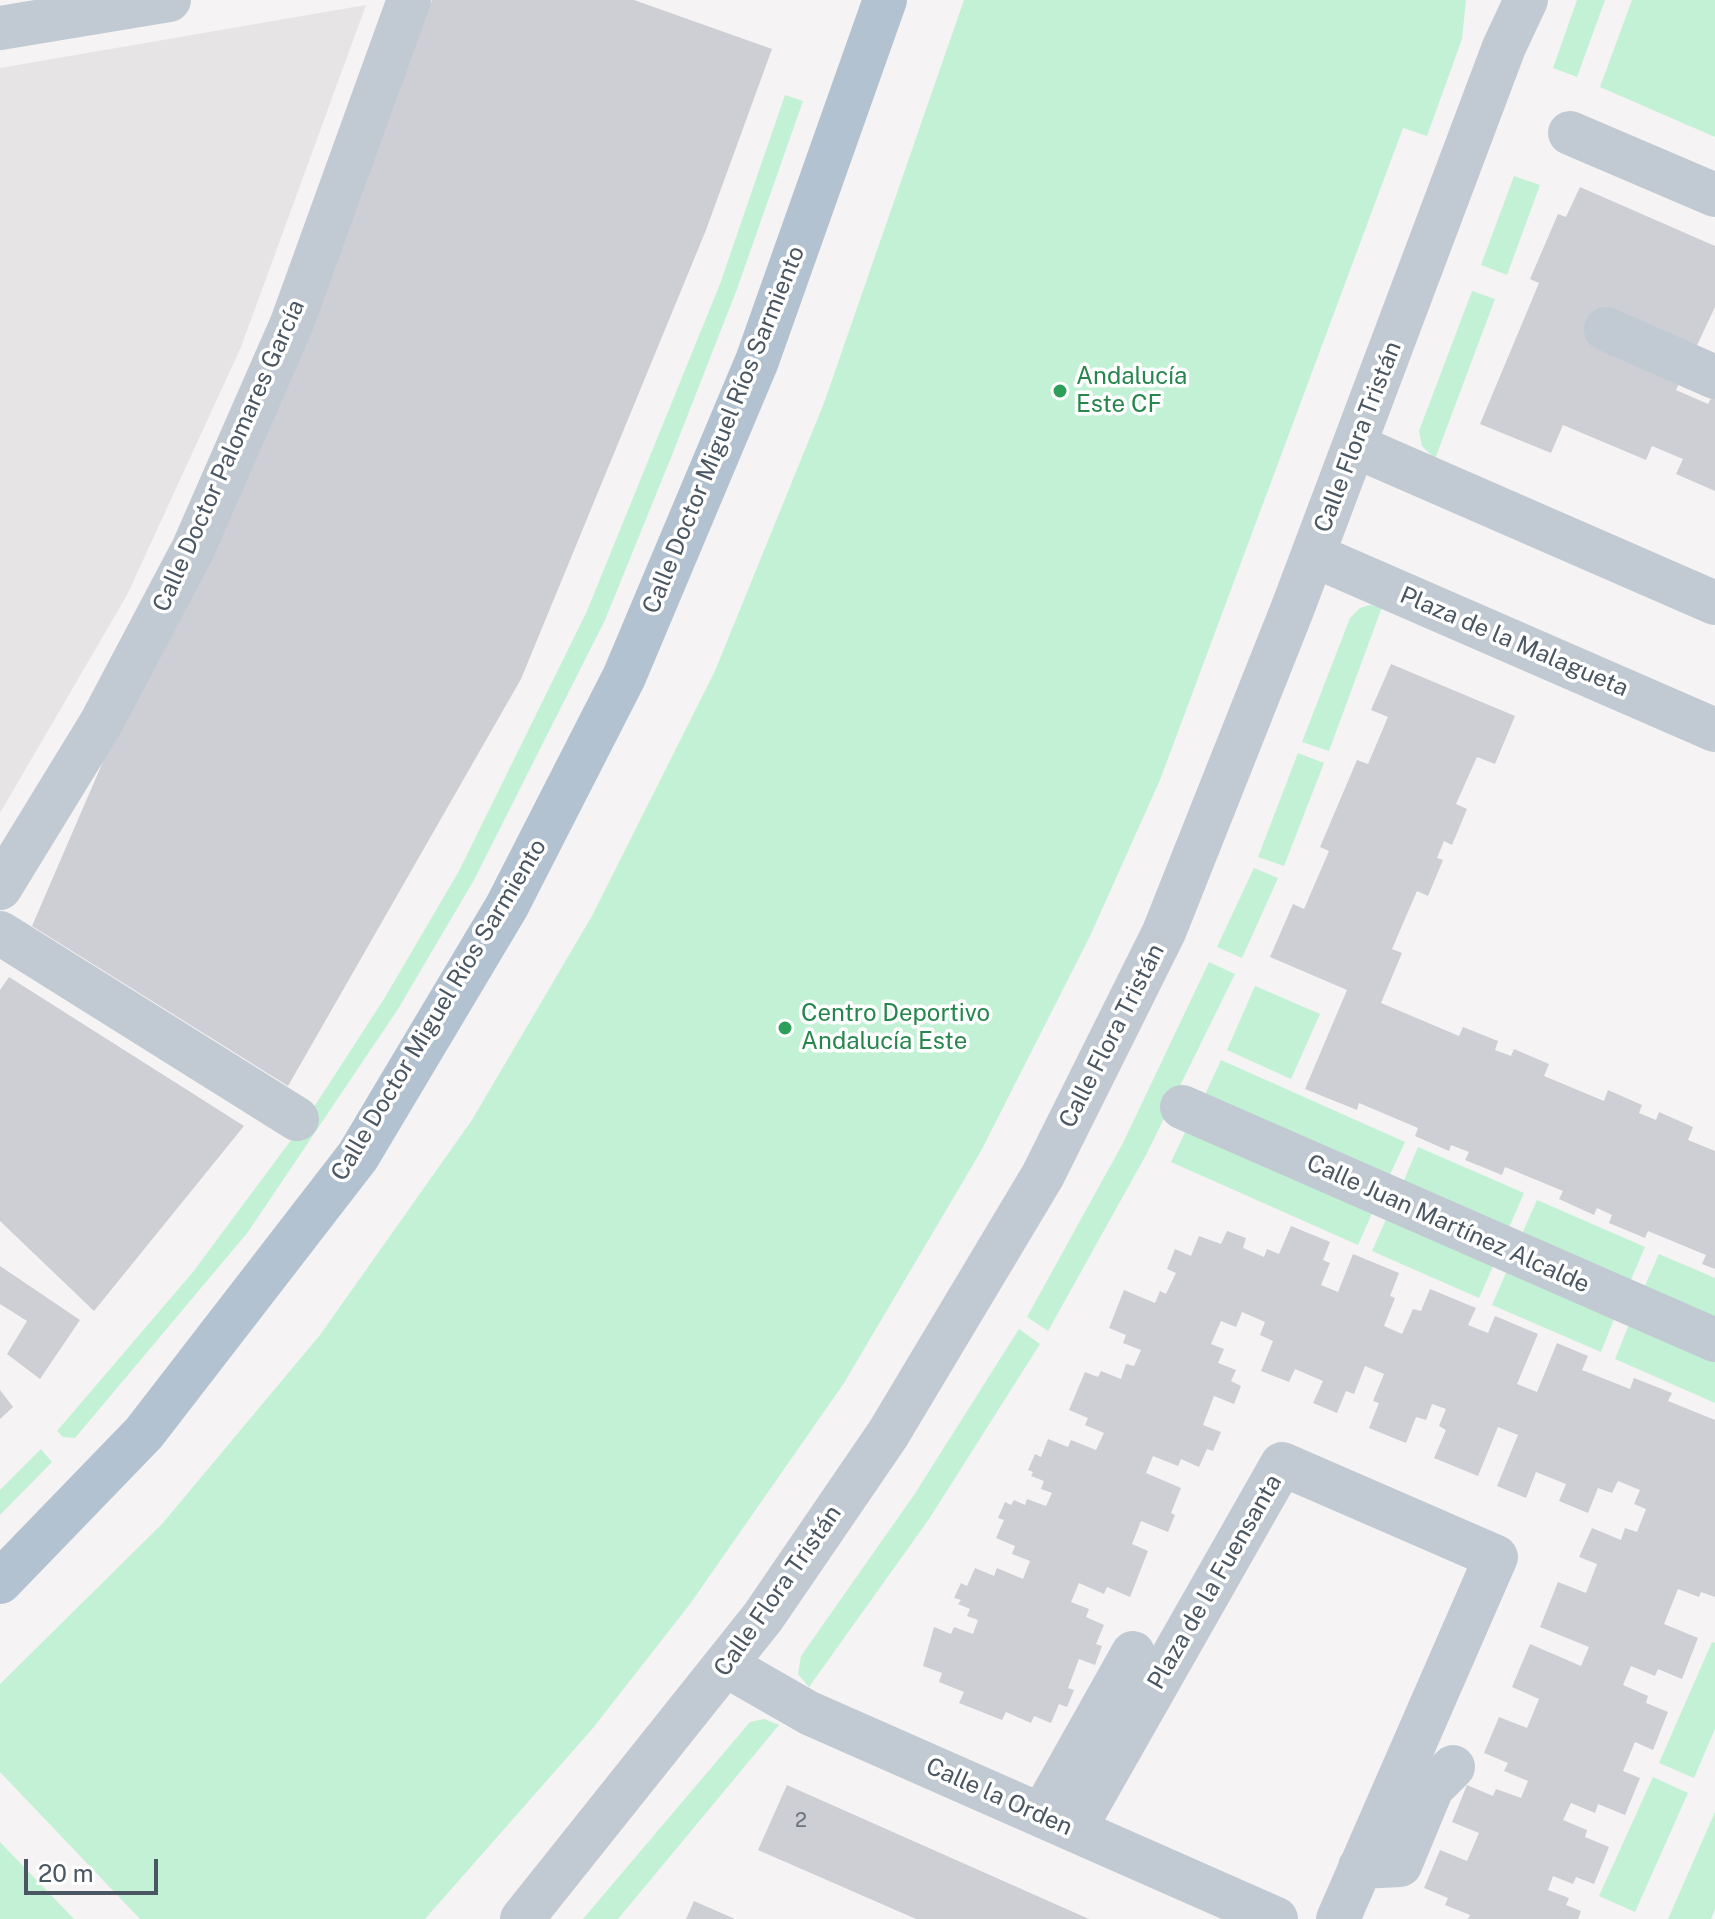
<!DOCTYPE html>
<html>
<head>
<meta charset="utf-8">
<style>
	body { margin:0 }
	#map { position:relative; width:1715px; height:1919px; overflow:hidden; background:#f5f3f3; font-family:"Public Sans",sans-serif }
	canvas { display:block }
	.scale { position:absolute; left:24px; top:1859px; width:134px; height:36px; box-sizing:border-box; border:4px solid #4a5661; border-top:0; padding-left:10px; font-size:24px; line-height:28px; white-space:nowrap; color:#4a5661; -webkit-text-stroke:6px #fff; paint-order:stroke }
</style>
</head>
<body>
<div id="map">
<canvas width="1715" height="1919"></canvas>
<div class="scale">20 m</div>
</div>
<script>
const c = document.querySelector('canvas').getContext('2d');
c.lineJoin = 'round';
function fill(path, color) { c.fillStyle = color; c.fill(path, 'evenodd'); }
const shape = rows => new Path2D(rows.map(r => 'M' + r).join(''));
function strokePath(path, color, width, dash) { c.strokeStyle = color; c.lineWidth = width; c.lineCap = dash ? 'butt' : 'round'; c.setLineDash(dash || []); c.stroke(path); }
function label(font, color, halo, rows, align = 'center') {
  c.font = font + ' "Public Sans",sans-serif'; c.lineWidth = 7; c.setLineDash([]); c.textBaseline = 'middle'; c.strokeStyle = halo; c.fillStyle = color; for (const [text, x, y, turn = 0] of rows) {
    c.save(); c.translate(x, y); c.rotate((+turn || 0) * Math.PI / 180); c.textAlign = isNaN(turn) ? turn : align; if (halo) c.strokeText(text, 0, 0); c.fillText(text, 0, 0); c.restore();
  }
}
fill(shape([
	[366,5,241,347,127,595,0,813,0,68]
]), '#e6e4e5');
fill(shape([
	[964,0,1466,0,1462,39,1427,136,1403,128,1160,780,1090,936,981,1151,844,1383,690,1604,593,1728,425,1919,140,1919,0,1772,0,1684,162,1524,320,1335,472,1120,592,916,715,671,824,403],
	[1577,0,1605,0,1577,77,1553,68],
	[1632,0,1715,0,1715,137,1600,87],
	[785,95,803,101,737,289,672,455,605,620,474,880,398,1009,248,1232,75,1438,63,1437,57,1431,193,1272,303,1124,384,999,459,871,587,611,720,284],
	[1514,176,1540,185,1507,275,1481,265],
	[1472,291,1495,299,1435,459,1422,446,1419,431],
	[1370,605,1382,607,1329,751,1302,742,1350,618,1360,608],
	[1298,753,1324,763,1284,866,1258,857],
	[1254,868,1278,878,1242,958,1217,947],
	[1209,962,1235,974,1146,1155,1048,1331,1027,1317,1123,1143],
	[1255,986,1320,1014,1291,1079,1227,1050],
	[1221,1060,1405,1142,1388,1179,1204,1097],
	[1188,1126,1374,1209,1358,1245,1171,1162],
	[1418,1147,1524,1193,1508,1230,1402,1185],
	[1537,1200,1645,1247,1629,1284,1521,1236],
	[1388,1215,1495,1262,1479,1298,1372,1251],
	[1659,1254,1715,1278,1715,1322,1643,1290],
	[1508,1268,1616,1314,1601,1352,1492,1305],
	[1630,1322,1715,1359,1715,1403,1615,1359],
	[1019,1329,1040,1344,929,1519,809,1687,798,1674,801,1656,914,1495],
	[41,1449,52,1462,0,1515,0,1490],
	[1712,1642,1715,1643,1715,1729,1694,1778,1659,1763],
	[764,1719,779,1725,618,1919,583,1919,750,1722],
	[1653,1777,1688,1793,1635,1912,1599,1896],
	[1715,1812,1715,1909,1711,1919,1668,1919],
	[0,1842,74,1919,0,1919]
]), '#c3f1d5');
fill(shape([
	[432,0,634,0,772,49,706,230,521,679,288,1086,32,926],
	[1580,187,1715,246,1715,307,1676,390,1708,404,1715,391,1715,491,1676,474,1683,459,1652,446,1646,460,1563,425,1551,453,1480,424,1539,283,1530,279,1558,214,1566,217],
	[1391,664,1515,716,1495,764,1477,757,1456,804,1467,809,1452,845,1444,841,1437,858,1443,860,1428,896,1417,891,1392,949,1402,953,1381,1003,1459,1036,1463,1027,1498,1041,1495,1050,1511,1056,1514,1049,1549,1064,1544,1076,1604,1101,1608,1090,1642,1105,1639,1113,1656,1120,1659,1112,1693,1127,1688,1140,1715,1151,1715,1269,1702,1264,1706,1255,1648,1231,1645,1238,1609,1223,1612,1215,1597,1208,1594,1215,1559,1199,1563,1191,1505,1167,1502,1175,1465,1160,1469,1152,1451,1145,1449,1151,1415,1136,1418,1128,1359,1103,1357,1110,1305,1089,1347,990,1270,957,1293,904,1304,909,1329,851,1320,847,1357,760,1368,764,1388,717,1371,710],
	[9,977,244,1126,94,1311,0,1221,0,990],
	[1291,1226,1330,1242,1323,1260,1330,1263,1321,1285,1338,1292,1353,1254,1399,1273,1390,1296,1395,1298,1384,1326,1402,1334,1413,1309,1421,1311,1430,1289,1476,1308,1468,1325,1488,1333,1495,1316,1538,1334,1517,1384,1537,1392,1557,1343,1588,1356,1582,1370,1630,1389,1634,1378,1672,1393,1668,1401,1715,1420,1715,1597,1701,1592,1699,1597,1678,1589,1664,1624,1698,1638,1682,1679,1658,1669,1655,1676,1631,1666,1623,1685,1648,1696,1646,1703,1668,1712,1653,1750,1635,1742,1623,1771,1640,1778,1625,1815,1598,1804,1595,1813,1571,1803,1563,1820,1587,1830,1585,1837,1609,1847,1594,1884,1576,1877,1573,1884,1553,1876,1548,1890,1569,1898,1566,1905,1581,1911,1578,1919,1468,1919,1470,1915,1445,1905,1448,1898,1424,1888,1440,1850,1467,1861,1479,1833,1452,1822,1467,1785,1493,1796,1496,1789,1521,1798,1528,1781,1504,1771,1508,1763,1484,1753,1499,1717,1527,1728,1539,1699,1512,1687,1530,1644,1581,1666,1589,1647,1540,1627,1558,1582,1586,1593,1597,1564,1579,1557,1592,1528,1621,1540,1625,1528,1637,1532,1646,1509,1634,1504,1640,1490,1618,1481,1612,1493,1598,1488,1588,1513,1559,1501,1566,1484,1536,1472,1526,1498,1497,1486,1518,1435,1498,1427,1478,1476,1434,1458,1446,1430,1439,1426,1446,1409,1432,1404,1426,1420,1416,1417,1406,1443,1369,1428,1379,1403,1373,1401,1384,1374,1365,1366,1354,1394,1346,1391,1337,1413,1313,1403,1323,1381,1295,1369,1289,1382,1261,1371,1273,1341,1260,1335,1265,1322,1242,1312,1236,1327,1221,1321,1211,1344,1224,1349,1218,1363,1236,1370,1231,1381,1241,1386,1234,1404,1214,1396,1203,1425,1221,1432,1213,1451,1207,1449,1199,1467,1181,1459,1178,1466,1153,1456,1146,1473,1181,1488,1171,1513,1175,1515,1168,1532,1141,1521,1132,1544,1148,1551,1130,1597,1107,1587,1104,1594,1079,1583,1071,1602,1089,1609,1086,1617,1104,1625,1096,1644,1102,1646,1095,1665,1079,1659,1068,1688,1074,1690,1067,1707,1059,1704,1051,1723,1034,1716,1031,1723,1006,1712,1002,1720,959,1703,964,1692,939,1682,942,1673,923,1666,934,1627,951,1634,954,1627,973,1634,978,1620,967,1616,970,1609,958,1604,961,1600,954,1598,961,1583,967,1586,975,1568,994,1576,997,1568,1023,1579,1030,1561,1012,1554,1015,1546,996,1538,1004,1520,998,1518,1005,1502,1011,1505,1014,1500,1025,1505,1027,1499,1046,1506,1052,1493,1041,1489,1044,1481,1031,1476,1033,1472,1028,1470,1035,1454,1041,1457,1048,1439,1068,1447,1071,1440,1096,1450,1104,1433,1085,1425,1088,1418,1069,1410,1085,1372,1098,1377,1101,1371,1121,1379,1126,1364,1134,1366,1141,1350,1123,1343,1126,1335,1109,1328,1124,1290,1155,1303,1160,1291,1166,1294,1176,1273,1167,1269,1175,1249,1191,1256,1199,1236,1221,1244,1227,1231,1246,1238,1243,1248,1264,1257,1267,1249,1279,1254],
	[0,1266,80,1320,40,1379,7,1354,27,1321,0,1304],
	[0,1390,13,1407,0,1419],
	[787,1785,1089,1919,916,1919,758,1850],
	[694,1901,735,1919,686,1919]
]), '#cdcfd5');
strokePath(shape([
	[0,28,169,0],
	[1570,133,1715,195],
	[1606,329,1715,377],
	[1355,446,1715,603],
	[1313,555,1715,730],
	[0,888,101,723,193,549,292,323,409,0],
	[0,933,297,1119],
	[1182,1107,1715,1340],
	[727,1666,809,1713,1276,1919],
	[1042,1815,1133,1653],
	[1074,1830,1282,1464,1496,1557,1338,1919],
	[1360,1867,1400,1865,1432,1788,1453,1767],
	[522,1919,763,1617,888,1434,1043,1175,1164,932,1292,610,1504,47,1526,0]
]), '#c1cad2', 44);
strokePath(shape([
	[0,1582,144,1433,358,1156,507,906,624,677,757,361,885,0]
]), '#b3c2d1', 44);
for (const [x, y, r, color] of [
	[1060,391,8,"#2e9e5b"],
	[785,1028,8,"#2e9e5b"]
]) { const dot = new Path2D(); dot.arc(x, y, r, 0, 2 * Math.PI); c.fillStyle = color; c.fill(dot); strokePath(dot, '#fff', 3); }
label('20px', '#6b747e', null, [
	["2",801,1821]
]);
label('24px', '#27864d', '#fff', [
	["Andalucía",1076,377],
	["Este CF",1076,405],
	["Centro Deportivo",801,1014],
	["Andalucía Este",801,1042]
], 'left');
label('24px', '#4a5661', '#fff', [
	["Calle Doctor Miguel Ríos Sarmiento",724,430,-68],
	["Calle Flora Tristán",1358,437,-69],
	["Calle Doctor Palomares García",229,456,-66],
	["Plaza de la Malagueta",1514,642,23],
	["Calle Doctor Miguel Ríos Sarmiento",439,1010,-59],
	["Calle Flora Tristán",1112,1036,-63],
	["Calle Juan Martínez Alcalde",1448,1224,24],
	["Plaza de la Fuensanta",1215,1582,-60],
	["Calle Flora Tristán",778,1591,-55],
	["Calle la Orden",999,1797,24]
]);
</script>
</body>
</html>
